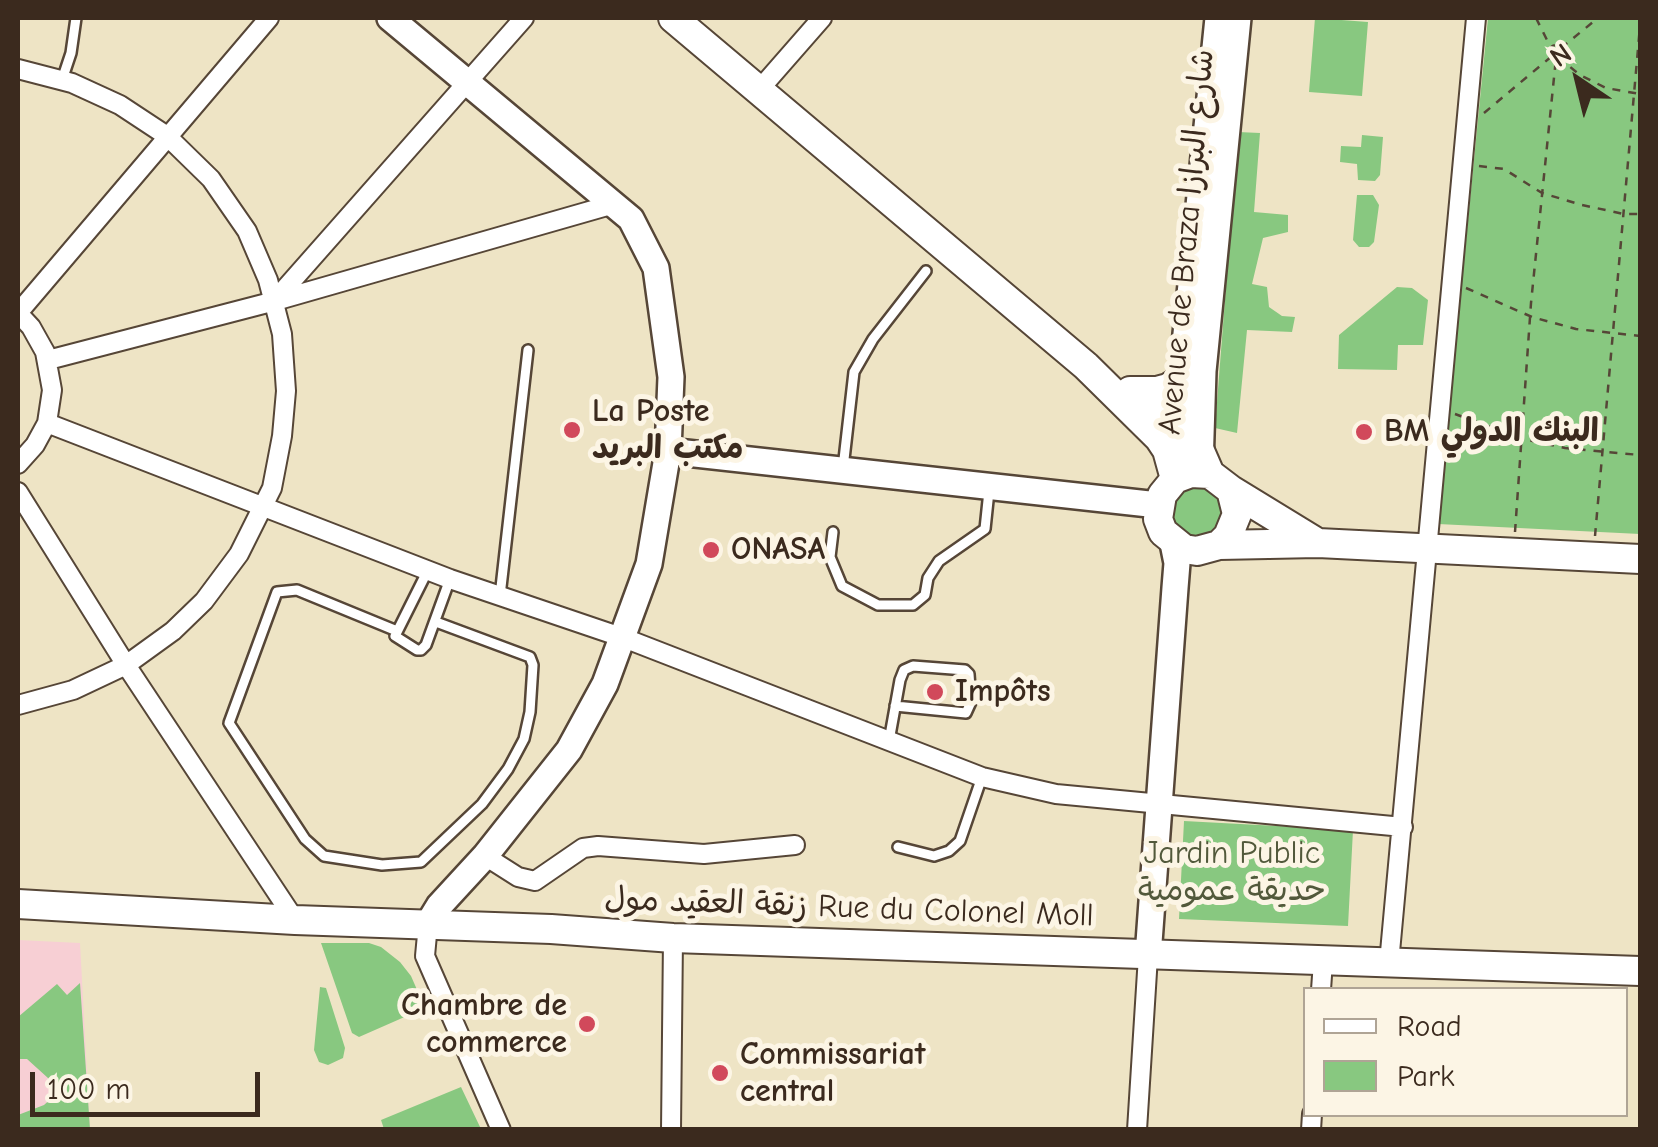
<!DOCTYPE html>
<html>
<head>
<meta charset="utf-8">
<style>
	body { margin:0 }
	#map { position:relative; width:1658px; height:1147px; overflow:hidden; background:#eee4c5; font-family:"Comic Neue",sans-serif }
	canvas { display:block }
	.frame { position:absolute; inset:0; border:20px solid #3b2a1e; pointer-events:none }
	.legend { position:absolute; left:1303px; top:987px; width:325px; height:130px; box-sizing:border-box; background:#fcf5e5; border:2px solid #afa495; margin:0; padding:12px 18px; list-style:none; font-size:30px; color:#3b2a1e }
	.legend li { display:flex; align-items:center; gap:20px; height:50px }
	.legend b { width:50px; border:2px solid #afa495 }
	.north { position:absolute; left:1528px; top:30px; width:100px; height:100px; -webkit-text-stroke:8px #fcf5e5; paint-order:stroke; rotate:325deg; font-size:28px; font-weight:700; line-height:40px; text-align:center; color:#3b2a1e }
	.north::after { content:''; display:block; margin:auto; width:35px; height:45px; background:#3b2a1e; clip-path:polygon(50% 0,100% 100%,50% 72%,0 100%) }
	.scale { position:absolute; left:30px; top:1072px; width:230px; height:45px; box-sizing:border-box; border:5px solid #3b2a1e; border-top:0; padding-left:12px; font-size:30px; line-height:35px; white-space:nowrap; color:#3b2a1e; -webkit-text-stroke:8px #fcf5e5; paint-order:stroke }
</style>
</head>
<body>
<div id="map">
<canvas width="1658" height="1147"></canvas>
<div class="frame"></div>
<ul class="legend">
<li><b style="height:12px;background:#fff"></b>Road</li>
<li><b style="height:28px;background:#88c880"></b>Park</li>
</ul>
<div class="north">N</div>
<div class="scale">100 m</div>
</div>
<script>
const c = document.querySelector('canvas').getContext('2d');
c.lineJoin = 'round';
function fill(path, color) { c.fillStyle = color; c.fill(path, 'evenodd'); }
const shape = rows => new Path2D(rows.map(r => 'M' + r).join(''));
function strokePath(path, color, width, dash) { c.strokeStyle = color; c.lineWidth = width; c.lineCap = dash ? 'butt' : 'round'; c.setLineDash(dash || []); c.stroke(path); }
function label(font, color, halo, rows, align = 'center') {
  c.font = font + ' "Comic Neue","Playpen Sans Arabic",sans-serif'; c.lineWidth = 10; c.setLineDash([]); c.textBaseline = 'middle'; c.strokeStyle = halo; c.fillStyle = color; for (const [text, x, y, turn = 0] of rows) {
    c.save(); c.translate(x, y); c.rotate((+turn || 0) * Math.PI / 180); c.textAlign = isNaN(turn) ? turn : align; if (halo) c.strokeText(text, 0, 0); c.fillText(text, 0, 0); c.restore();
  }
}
fill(shape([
	[18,940,80,943,90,1129,18,1130]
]), '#f7cfd4');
fill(shape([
	[1315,18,1368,22,1362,96,1309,92],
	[1488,18,1640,18,1640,534,1438,524],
	[1238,132,1260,133,1254,212,1288,215,1288,232,1263,238,1252,284,1267,287,1269,307,1282,316,1295,317,1292,332,1247,330,1237,433,1215,428],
	[1362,135,1383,137,1380,175,1375,181,1358,180,1357,164,1340,162,1341,146,1361,147],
	[1357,195,1373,195,1379,205,1374,242,1369,247,1359,247,1353,240],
	[1397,287,1412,288,1428,300,1423,345,1398,345,1397,370,1338,369,1339,335],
	[1197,481,1224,494,1223,534,1184,543,1166,506,1170,496],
	[1184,821,1353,830,1348,926,1179,919],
	[321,943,369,943,381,947,400,962,411,976,425,1008,359,1037,352,1033],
	[80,983,90,1129,18,1129,18,1115,44,1105,53,1097,48,1078,27,1059,18,1059,18,1017,57,984,67,995],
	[320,987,326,988,345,1048,343,1058,328,1065,319,1062,314,1050],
	[461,1087,481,1129,384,1129,381,1120]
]), '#88c880');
const lane = shape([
	[62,80,71,53,76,18],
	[843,468,854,372,873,339,926,271],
	[833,532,830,557,842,586,878,605,913,605,925,595,928,578,939,561,985,529,989,491],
	[428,570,395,636,417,650,421,650,426,645,450,579],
	[500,596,528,350],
	[397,631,297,590,277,592,229,723,305,839,324,856,382,865,421,862,482,804,508,769,524,739,530,712,533,665,530,657,436,622],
	[889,741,900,680,904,670,913,666,965,670,969,674,971,702,966,713,895,706],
	[898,847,934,856,949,851,960,841,982,777]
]);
const street = shape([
	[18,69,72,83,120,105,167,136,211,179,247,231,268,280,282,334,286,391,282,436,272,488,239,554,204,601,173,631,126,665,73,690,18,705],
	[759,90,822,18],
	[275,300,524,18],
	[18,313,269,18],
	[18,313,31,327,45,352,52,390,47,423,35,445,18,464],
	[48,360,275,301,614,204],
	[47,423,450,579,624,638,982,777,1056,794,1403,827],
	[18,492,126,665,295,920],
	[485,856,518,877,535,881,583,848,598,846,704,854,795,845],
	[428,924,425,956,501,1130],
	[1389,963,1476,18],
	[1321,990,1323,961],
	[671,1130,673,938],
	[1137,1130,1148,956],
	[1311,1130,1312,1114]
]);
const secondary = shape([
	[390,18,631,219,656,268,671,377,668,451,649,564,605,684,569,750,485,856,439,906,428,924],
	[1183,450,1180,393,1218,18],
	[668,451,1158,505],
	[1200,467,1203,371,1238,18],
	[1148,956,1175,588,1177,563,1173,543]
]);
const primary = shape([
	[673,18,1086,366,1159,438,1167,450,1175,479],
	[1130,391,1157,391,1168,388,1182,379],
	[1151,411,1200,451,1210,474],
	[1231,490,1316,542],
	[1219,545,1228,536,1237,514,1231,490,1210,474,1191,473,1175,479,1162,495,1158,519,1163,532,1184,549,1197,551,1219,545,1318,543,1640,559],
	[18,904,295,920,551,929,673,938,1640,971]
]);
strokePath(lane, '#564637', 14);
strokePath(street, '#564637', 22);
strokePath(secondary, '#564637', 30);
strokePath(primary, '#564637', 32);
strokePath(shape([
	[1536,18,1550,46],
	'1550 51a6 6 0 1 1 12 0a6 6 0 1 1-12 0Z',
	[1561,48,1598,18],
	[1558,57,1580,75,1606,88,1640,94],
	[1484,113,1552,56],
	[1479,166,1504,169,1542,193,1582,205,1624,214,1640,214],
	[1466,288,1532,317,1576,329,1640,336],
	[1455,414,1523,439,1565,448,1640,455],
	[1515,532,1531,303,1556,58],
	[1595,536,1640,26]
]), '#564637', 2.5, [8, 8]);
strokePath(lane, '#fff', 9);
strokePath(street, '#fff', 18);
strokePath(secondary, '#fff', 25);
strokePath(primary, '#fff', 28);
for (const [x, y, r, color] of [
	[572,430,10,"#d1495b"],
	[1364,432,10,"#d1495b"],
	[711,550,10,"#d1495b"],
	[935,692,10,"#d1495b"],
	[587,1024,10,"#d1495b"],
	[720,1073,10,"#d1495b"]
]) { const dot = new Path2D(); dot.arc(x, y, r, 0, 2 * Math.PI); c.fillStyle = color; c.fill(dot); strokePath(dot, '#fcf5e5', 4); }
label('32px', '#3b2a1e', '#fcf5e5', [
	["Avenue de Braza شارع البرازا",1187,242,-85],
	["زنقة العقيد مول Rue du Colonel Moll",849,908,2]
]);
label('bold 32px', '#3b2a1e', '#fcf5e5', [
	["La Poste",592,412],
	["مكتب البريد",592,449],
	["BM البنك الدولي",1384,432],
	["ONASA",731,550],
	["Impôts",955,692],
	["Chambre de",567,1006,"right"],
	["commerce",567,1043,"right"],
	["Commissariat",740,1055],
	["central",740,1092]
], 'left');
label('32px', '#52593b', '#fcf5e5', [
	["Jardin Public",1232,854],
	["حديقة عمومية",1232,891]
]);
</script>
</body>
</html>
